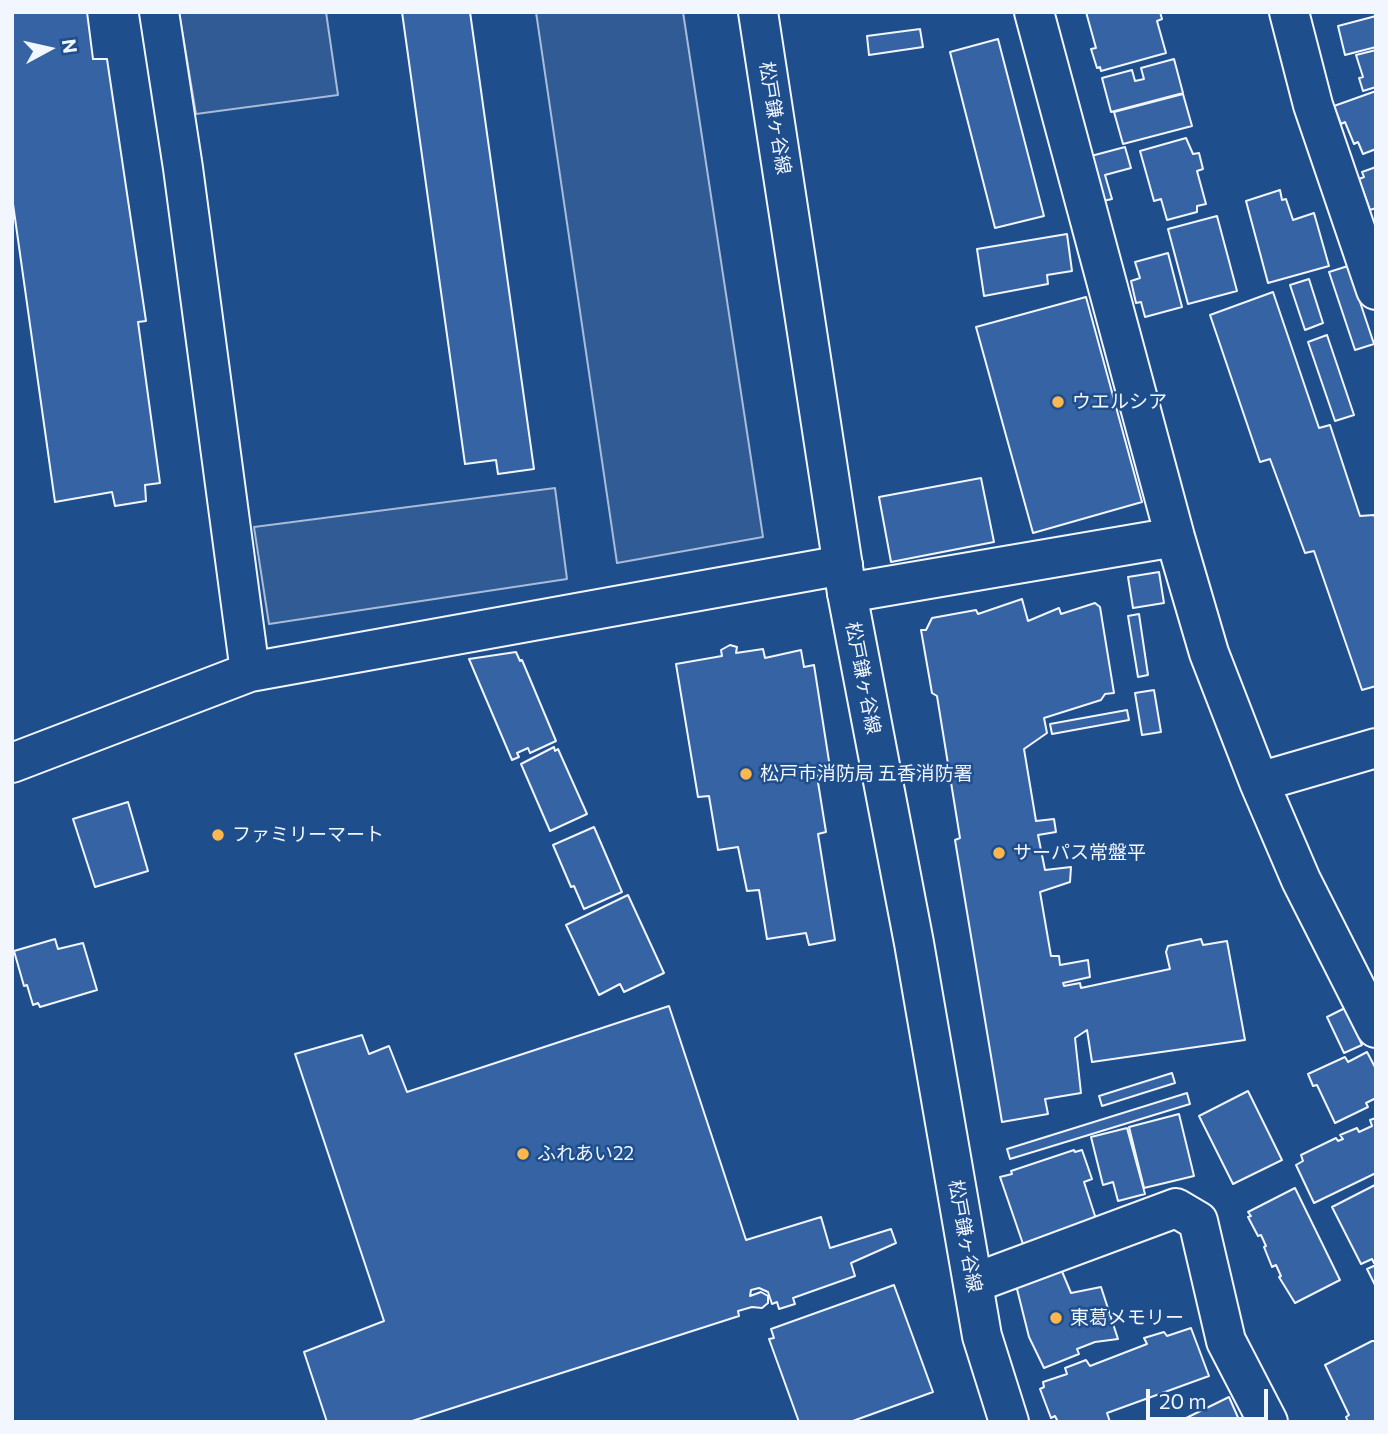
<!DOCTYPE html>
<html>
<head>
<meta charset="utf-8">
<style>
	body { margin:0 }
	#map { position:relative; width:1388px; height:1434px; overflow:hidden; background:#1f4e8c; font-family:Commissioner,sans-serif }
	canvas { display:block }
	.frame { position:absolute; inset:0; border:14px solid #f2f6ff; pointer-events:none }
	.north { position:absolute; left:14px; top:14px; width:70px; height:70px; -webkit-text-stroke:5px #1f4e8c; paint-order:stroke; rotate:82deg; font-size:19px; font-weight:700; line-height:28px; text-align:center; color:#f2f6ff }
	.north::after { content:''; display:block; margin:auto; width:24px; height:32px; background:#f2f6ff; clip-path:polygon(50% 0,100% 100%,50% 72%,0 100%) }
	.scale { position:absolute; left:1146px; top:1389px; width:122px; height:32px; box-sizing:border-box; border:4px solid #f2f6ff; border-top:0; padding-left:9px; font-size:21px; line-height:24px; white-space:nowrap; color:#f2f6ff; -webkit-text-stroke:5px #1f4e8c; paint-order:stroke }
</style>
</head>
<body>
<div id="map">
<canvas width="1388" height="1434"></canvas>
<div class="frame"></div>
<div class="north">N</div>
<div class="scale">20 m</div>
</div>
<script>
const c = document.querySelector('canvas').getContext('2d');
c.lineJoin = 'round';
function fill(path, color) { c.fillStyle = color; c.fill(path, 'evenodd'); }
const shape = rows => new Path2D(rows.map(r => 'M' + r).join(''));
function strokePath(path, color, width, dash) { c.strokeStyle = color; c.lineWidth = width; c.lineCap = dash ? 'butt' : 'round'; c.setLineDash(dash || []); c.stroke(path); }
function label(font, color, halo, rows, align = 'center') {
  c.font = font + ' Commissioner,"Noto Sans JP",sans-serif'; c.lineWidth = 5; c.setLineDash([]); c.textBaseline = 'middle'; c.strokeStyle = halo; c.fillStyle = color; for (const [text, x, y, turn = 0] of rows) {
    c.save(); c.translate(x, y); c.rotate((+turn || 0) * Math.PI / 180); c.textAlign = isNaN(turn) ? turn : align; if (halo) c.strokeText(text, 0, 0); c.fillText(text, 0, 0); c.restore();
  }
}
const parking = shape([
	[179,12,326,12,338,95,196,114,179,12],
	[536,12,683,12,763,537,617,563,536,12],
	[555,488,567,579,269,624,254,527,555,488]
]);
fill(parking, '#305b95');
strokePath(parking, '#a8bbd7', 2);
const building = shape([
	[12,12,87,12,93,59,107,59,146,321,138,322,160,483,145,485,146,501,115,506,112,492,55,502,12,197,12,12],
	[402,12,470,12,534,469,498,474,496,460,465,464,402,12],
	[1086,12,1160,12,1162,19,1157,21,1166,53,1101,71,1100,67,1097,68,1091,49,1096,48,1086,12],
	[1376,16,1376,47,1345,55,1338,26,1376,16],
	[920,29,923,47,869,55,867,36,920,29],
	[998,39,1044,216,995,228,950,52,998,39],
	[1376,50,1376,87,1363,91,1359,78,1363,77,1356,55,1376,50],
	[1174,59,1183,93,1111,112,1102,78,1132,70,1135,81,1144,79,1141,68,1174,59],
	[1376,91,1376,149,1363,154,1358,142,1354,144,1345,122,1341,124,1334,106,1376,91],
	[1183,94,1192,126,1123,144,1114,112,1183,94],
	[1186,138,1193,154,1199,153,1203,169,1197,171,1206,204,1197,206,1197,212,1167,220,1161,199,1154,201,1140,151,1186,138],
	[1125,147,1131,168,1105,175,1112,199,1103,201,1091,156,1125,147],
	[1376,167,1376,208,1370,210,1359,179,1364,177,1362,172,1376,167],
	[1280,190,1282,200,1286,199,1293,220,1314,213,1329,266,1268,283,1246,201,1280,190],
	[1217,216,1237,291,1188,304,1168,229,1217,216],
	[1067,234,1072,271,1047,275,1048,284,984,296,977,249,1067,234],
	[1168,253,1182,307,1145,317,1141,302,1136,303,1131,281,1140,278,1135,262,1168,253],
	[1348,266,1374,344,1355,350,1329,272,1348,266],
	[1309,279,1323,323,1305,330,1290,285,1309,279],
	[1273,292,1319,428,1330,425,1360,516,1374,515,1376,519,1376,686,1362,690,1314,551,1305,553,1270,459,1260,462,1210,315,1273,292],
	[1086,297,1142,502,1033,533,976,327,1086,297],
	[1327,335,1354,415,1335,421,1308,342,1327,335],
	[981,478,994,542,891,562,879,497,981,478],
	[1159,572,1164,603,1133,608,1128,577,1159,572],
	[1022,599,1028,621,1059,608,1061,614,1095,603,1100,607,1114,693,1105,694,1101,700,1044,718,1047,733,1024,749,1036,821,1054,819,1056,832,1038,835,1045,870,1071,867,1070,882,1040,892,1051,956,1059,956,1060,965,1088,960,1090,977,1063,983,1064,986,1080,983,1081,988,1170,969,1166,952,1168,946,1201,939,1203,945,1227,941,1245,1040,1092,1062,1087,1030,1075,1038,1081,1093,1045,1099,1048,1114,1002,1122,955,840,960,838,937,696,932,693,921,630,926,630,932,618,976,610,978,614,1022,599],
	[1139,614,1148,675,1138,677,1128,616,1139,614],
	[730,645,737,647,736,653,763,649,765,658,801,650,804,667,814,665,831,774,817,776,826,832,818,834,835,940,809,945,806,933,767,939,759,890,747,891,738,847,718,850,709,796,698,797,676,664,722,656,721,650,730,645],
	[516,652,520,661,522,660,556,741,530,753,528,748,517,753,519,757,512,760,469,659,516,652],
	[1154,690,1161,732,1142,735,1135,693,1154,690],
	[1127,710,1129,720,1052,734,1050,724,1127,710],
	[554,747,555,751,558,749,587,814,550,831,521,764,554,747],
	[128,802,148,871,95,887,73,819,128,802],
	[594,827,622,892,584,909,574,886,571,887,553,845,594,827],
	[628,895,664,973,624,992,620,984,599,995,566,925,628,895],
	[55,939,58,949,83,943,97,990,40,1007,38,1003,33,1005,27,985,24,986,14,951,55,939],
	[669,1006,746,1240,821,1217,830,1248,891,1229,896,1243,851,1263,855,1276,793,1298,795,1304,779,1309,777,1302,772,1304,768,1292,759,1288,751,1290,750,1296,761,1292,768,1296,768,1303,762,1308,752,1307,738,1311,739,1316,409,1422,327,1422,304,1352,384,1321,295,1054,362,1035,369,1054,389,1046,407,1092,669,1006],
	[1345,1008,1362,1045,1344,1053,1327,1017,1345,1008],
	[1367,1052,1376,1069,1376,1098,1366,1103,1368,1107,1335,1123,1317,1085,1313,1086,1308,1074,1345,1057,1348,1062,1367,1052],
	[1172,1073,1175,1083,1102,1106,1099,1096,1172,1073],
	[1248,1091,1282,1160,1233,1184,1199,1116,1248,1091],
	[1187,1093,1190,1104,1010,1159,1007,1149,1187,1093],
	[1179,1114,1194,1176,1144,1188,1129,1127,1179,1114],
	[1376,1118,1376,1173,1314,1203,1296,1165,1303,1161,1301,1155,1336,1138,1338,1141,1343,1139,1340,1135,1357,1128,1359,1132,1372,1126,1370,1120,1376,1118],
	[1127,1128,1145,1194,1118,1201,1113,1182,1103,1185,1091,1137,1127,1128],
	[1074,1150,1075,1152,1082,1150,1092,1179,1084,1182,1096,1219,1023,1244,1000,1177,1012,1174,1011,1171,1074,1150],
	[1375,1185,1376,1262,1374,1263,1372,1259,1361,1264,1332,1207,1375,1185],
	[1295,1188,1340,1280,1295,1303,1279,1277,1281,1276,1276,1265,1272,1267,1264,1247,1266,1246,1261,1235,1258,1236,1248,1217,1251,1216,1248,1212,1295,1188],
	[1376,1265,1376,1287,1367,1269,1376,1265],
	[1061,1269,1071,1293,1101,1287,1118,1339,1095,1342,1077,1349,1079,1354,1044,1368,1029,1337,1016,1285,1061,1269],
	[894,1285,933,1392,850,1422,799,1422,769,1339,774,1338,771,1329,894,1285],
	[1191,1328,1209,1376,1107,1413,1110,1422,1058,1422,1055,1416,1051,1418,1040,1389,1044,1387,1043,1382,1067,1374,1065,1368,1086,1360,1090,1366,1147,1344,1144,1338,1164,1332,1167,1336,1191,1328],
	[1372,1341,1376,1341,1376,1422,1348,1422,1346,1417,1349,1415,1325,1365,1372,1341],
	[1229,1397,1240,1422,1178,1422,1229,1397]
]);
fill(building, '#3563a3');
strokePath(building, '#f2f6ff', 2);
const minor = shape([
	[159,12,183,168,250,672],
	[1034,12,1175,537,1209,653,1259,782,1301,880,1376,1028],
	[1289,12,1313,105,1376,290],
	[847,593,1175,537],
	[12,763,250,672,843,565],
	[1259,782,1376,748],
	[974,1283,1176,1208,1198,1221,1226,1341,1268,1422]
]);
const major = shape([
	[758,12,847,593,914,943,982,1336,1009,1422]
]);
strokePath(minor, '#f2f6ff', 42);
strokePath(major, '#f2f6ff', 42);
strokePath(minor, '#1f4e8c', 38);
strokePath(major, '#1f4e8c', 38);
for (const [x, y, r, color] of [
	[1058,402,7,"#ffb74d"],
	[746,774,7,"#ffb74d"],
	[218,835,7,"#ffb74d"],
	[999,853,7,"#ffb74d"],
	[523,1154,7,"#ffb74d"],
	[1056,1318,7,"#ffb74d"]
]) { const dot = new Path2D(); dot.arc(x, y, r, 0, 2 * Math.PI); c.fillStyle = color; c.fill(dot); strokePath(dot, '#1f4e8c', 2.5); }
label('19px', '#f2f6ff', '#1f4e8c', [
	["松戸鎌ヶ谷線",775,118,81],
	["松戸鎌ヶ谷線",863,678,79],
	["松戸鎌ヶ谷線",965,1236,80]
]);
label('19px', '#f2f6ff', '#1f4e8c', [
	["ウエルシア",1072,402],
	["松戸市消防局 五香消防署",760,774],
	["ファミリーマート",232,835],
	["サーパス常盤平",1013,853],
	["ふれあい22",537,1154],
	["東葛メモリー",1070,1318]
], 'left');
</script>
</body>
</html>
